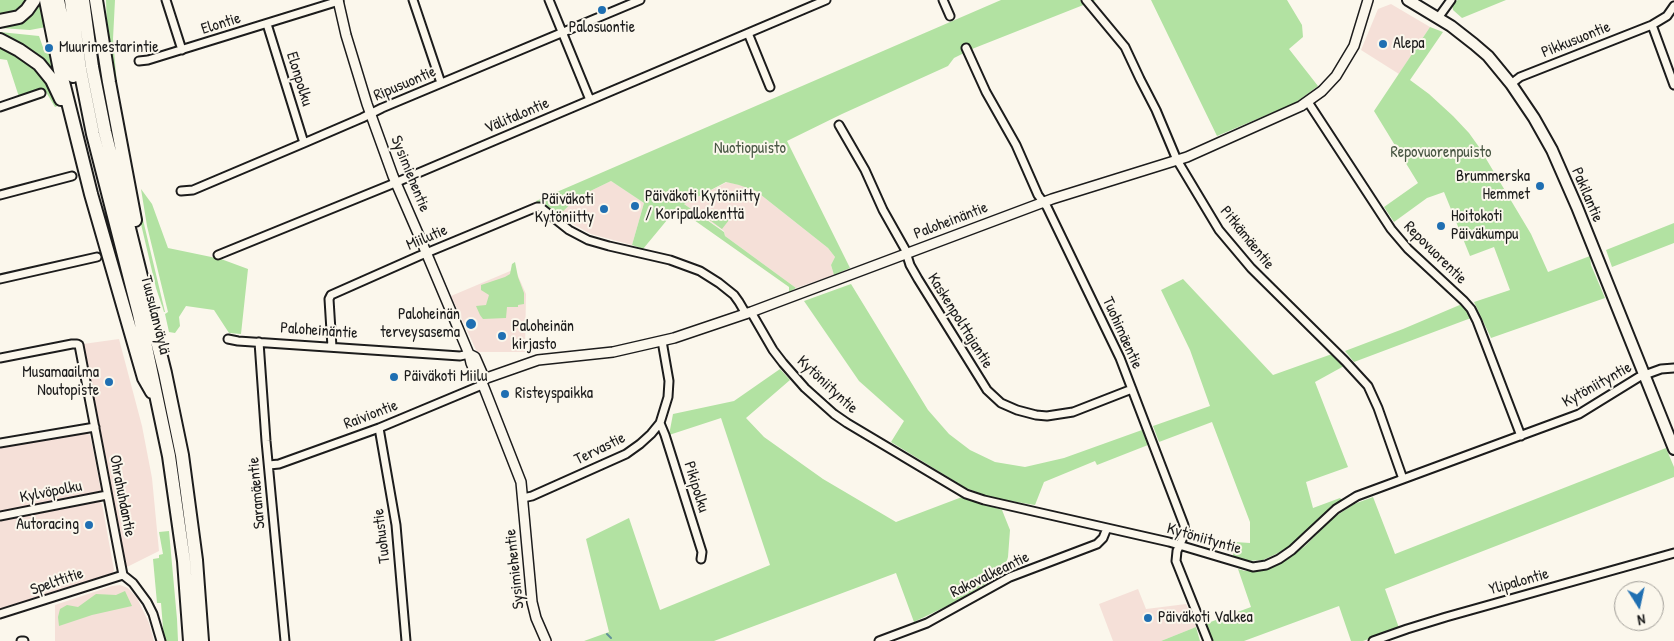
<!DOCTYPE html>
<html>
<head>
<meta charset="utf-8">
<style>
	body { margin:0 }
	#map { position:relative; width:1674px; height:641px; overflow:hidden; background:#fbf7ec; font-family:"Patrick Hand",sans-serif }
	canvas { display:block }
	.north { position:absolute; left:1614px; top:581px; width:50px; height:50px; box-sizing:border-box; background:#fbf7ec; border:1px solid #a29f99; border-radius:50%; rotate:170deg; font-size:14px; font-weight:700; line-height:20px; text-align:center; color:#1c1c1c }
	.north::after { content:''; display:block; margin:auto; width:18px; height:22px; background:#1f6fb2; clip-path:polygon(50% 0,100% 100%,50% 72%,0 100%) }
</style>
</head>
<body>
<div id="map">
<canvas width="1674" height="641"></canvas>
<div class="north">N</div>
</div>
<script>
const c = document.querySelector('canvas').getContext('2d');
c.lineJoin = 'round';
function fill(path, color) { c.fillStyle = color; c.fill(path, 'evenodd'); }
const shape = rows => new Path2D(rows.map(r => 'M' + r).join(''));
function strokePath(path, color, width, dash) { c.strokeStyle = color; c.lineWidth = width; c.lineCap = dash ? 'butt' : 'round'; c.setLineDash(dash || []); c.stroke(path); }
function label(font, color, halo, rows, align = 'center') {
  c.font = font + ' "Patrick Hand",sans-serif'; c.lineWidth = 4; c.setLineDash([]); c.textBaseline = 'middle'; c.strokeStyle = halo; c.fillStyle = color; for (const [text, x, y, turn = 0] of rows) {
    c.save(); c.translate(x, y); c.rotate((+turn || 0) * Math.PI / 180); c.textAlign = isNaN(turn) ? turn : align; if (halo) c.strokeText(text, 0, 0); c.fillText(text, 0, 0); c.restore();
  }
}
fill(shape([
	[1391,4,1430,27,1399,74,1361,50,1378,9],
	[611,181,644,203,632,245,591,234,569,222,559,215,578,197],
	[727,182,749,187,756,191,828,248,835,257,831,265,834,275,796,288,725,236,724,231,684,204],
	[515,269,526,294,525,352,477,352,451,296],
	[119,339,142,426,152,478,159,551,125,568,83,344],
	[85,433,90,435,94,454,101,491,98,494,0,513,0,447],
	[99,500,102,504,114,570,112,574,7,610,0,611,0,521],
	[120,585,128,588,137,598,149,623,154,641,55,641,55,605,112,586],
	[1138,589,1146,609,1186,604,1196,627,1161,641,1113,641,1099,604]
]), '#f5e0d8');
fill(shape([
	[0,0,31,0,23,10,0,18],
	[38,0,44,0,46,27,30,30,0,28,0,25],
	[106,0,115,0,113,39,117,85,139,203,165,312,164,312,156,288,137,207,107,29],
	[1001,0,1096,0,972,49,954,58,948,66,842,114,787,141,850,268,834,275,831,265,835,257,828,248,756,191,739,185,726,182,684,204,724,232,725,236,796,288,789,292,789,287,677,208,643,249,632,245,644,203,611,181,578,197,557,217,537,203,536,201],
	[1151,0,1287,0,1302,25,1303,37,1289,49,1318,86,1295,103,1217,136],
	[1458,0,1506,0,1462,18,1453,10,1452,3],
	[1430,27,1443,32,1410,80,1429,94,1453,116,1469,133,1479,147,1531,234,1548,272,1590,256,1591,265,1605,298,1491,338,1474,302,1510,290,1494,247,1470,256,1444,192,1427,198,1394,222,1384,207,1418,183,1374,111],
	[0,32,39,36,45,53,51,51,61,88,0,36],
	[0,45,37,67,60,105,55,107,46,92,41,91,19,97,7,60,0,59],
	[141,189,152,204,168,248,221,259,248,269,241,334,229,333,214,310,186,306,179,317,180,326,175,333,169,332,165,314,168,312,147,226],
	[713,209,729,220,722,229,707,218],
	[1674,223,1674,243,1612,267,1606,250],
	[515,262,518,277,524,293,524,304,518,305,518,307,507,307,506,318,483,319,480,315,476,306,486,305,489,295,481,290,481,285,505,277,510,274,512,264],
	[1183,279,1273,375,1332,354,1344,366,1315,382,1348,467,1306,482,1313,508,1340,498,1342,500,1292,545,1276,554,1263,560,1247,561,1233,556,1235,542,1250,543,1250,522,1212,422,1159,442,1153,426,1210,406,1190,350,1161,290],
	[851,284,928,410,949,434,970,450,995,462,1025,467,1064,458,1142,430,1148,445,1097,465,1095,461,1044,482,1035,505,992,498,966,488,891,442,904,421,859,381,804,301],
	[1462,304,1471,318,1354,362,1345,351,1403,329],
	[780,369,790,380,746,418,764,437,823,479,896,522,962,497,1002,510,1010,530,1008,557,1003,574,951,604,914,622,896,573,714,641,584,641,609,632,586,539,629,518,660,610,770,565,721,418,669,435,673,414,734,401],
	[1666,448,1674,467,1674,477,1385,589,1399,628,1363,641,1351,641,1339,606,1244,641,1212,641,1205,624,1251,607,1238,569,1245,571,1256,571,1265,570,1278,564,1305,546,1333,518,1354,504,1373,497,1395,554],
	[169,531,177,619,178,641,164,641,161,603,157,603,153,559,159,558,159,555,163,554,159,532],
	[125,591,132,606,92,615,59,626,58,617,60,609,67,605,78,607,96,594,116,595],
	[1196,627,1200,641,1161,641]
]), '#b2e2a2');
strokePath(shape([
	[607,634,611,638]
]), '#619099', 2);
const minor = shape([
	[166,0,182,50],
	[413,0,441,83],
	[549,0,590,100],
	[943,0,950,16],
	[1086,0,1125,47,1140,79,1156,110,1177,160,1219,230,1251,268,1345,361,1368,386,1378,408,1403,479],
	[1438,18,1451,0],
	[267,24,304,143],
	[1652,25,1674,85],
	[748,33,770,87],
	[966,48,986,92,1016,145,1038,195,1047,207,1120,358,1184,525,1185,533,1177,551,1176,561,1208,641],
	[139,61,148,60,339,1],
	[1511,84,1520,77,1652,25,1667,16,1674,6],
	[1308,102,1391,229,1408,249,1464,301,1471,309,1477,321,1521,436],
	[0,107,41,93],
	[839,125,865,170,883,210,905,249,910,265,918,279,987,390,1001,403,1017,410,1036,415,1047,416,1073,412,1132,389],
	[181,191,193,190,304,143,362,118,382,108,640,0],
	[0,195,72,176],
	[218,255,390,185,826,0],
	[0,279,97,257],
	[751,312,773,350,783,363,805,388,834,414,847,423,966,494,984,500,1169,542,1253,567,1266,565,1279,559,1292,550,1336,509,1357,496,1579,414,1639,377,1661,369,1674,368],
	[228,339,238,341,460,356,469,354],
	[259,342,266,441,285,641],
	[332,347,329,299,331,295,419,256,537,207,540,207,569,230,588,240,609,246,670,260,700,271,719,283,734,295,739,302,746,314],
	[0,358,72,344,77,344,79,345,123,575,133,583,147,602,153,614,161,641],
	[660,423,665,435,702,552,701,559],
	[379,428,396,525,406,641],
	[0,443,95,427],
	[269,465,279,464,379,428,482,385],
	[523,498,532,496,626,454,640,444,651,434,660,423,668,397,669,381,662,341],
	[0,516,107,495],
	[0,614,123,575],
	[21,641,24,641],
	[879,641,927,623,1010,577,1097,544,1103,538,1107,528],
	[1373,641,1407,629,1446,617,1674,553]
]);
const tertiary = shape([
	[338,0,346,35,367,104,393,176,423,245,469,354,471,363,476,375,481,380,521,482,532,602,536,618,546,641],
	[469,354,475,357,482,373,481,380],
	[481,380,538,360,613,352,674,338,751,312,1052,199,1187,157,1301,106,1322,91,1336,76,1354,46,1368,0]
]);
const secondary = shape([
	[1408,0,1451,26,1474,44,1488,56,1511,84,1534,118,1552,150,1577,207,1674,449]
]);
const motorway = shape([
	[46,0,60,70,91,194,144,378,152,392],
	[58,0,73,76],
	[71,0,80,69,93,134,139,314,169,456,184,561,190,641],
	[83,0,92,67,105,132,165,373,182,455,196,560,202,641],
	[96,0,109,82,135,220],
	[0,21,19,17,27,10,34,0],
	[0,40,19,50,39,64,52,80,61,99]
]);
strokePath(minor, '#1c1c1c', 11);
strokePath(tertiary, '#1c1c1c', 12);
strokePath(secondary, '#1c1c1c', 14);
strokePath(motorway, '#1c1c1c', 16);
strokePath(minor, '#fbf7ec', 7);
strokePath(tertiary, '#fbf7ec', 9);
strokePath(secondary, '#fbf7ec', 10);
strokePath(motorway, '#fbf7ec', 12);
for (const [x, y, r, color] of [
	[602,10,5,"#1f6fb2"],
	[1383,44,5,"#1f6fb2"],
	[49,48,5,"#1f6fb2"],
	[1540,186,5,"#1f6fb2"],
	[635,206,5,"#1f6fb2"],
	[604,209,5,"#1f6fb2"],
	[1441,226,5,"#1f6fb2"],
	[471,324,6,"#1f6fb2"],
	[502,336,5,"#1f6fb2"],
	[394,377,5,"#1f6fb2"],
	[109,382,5,"#1f6fb2"],
	[505,394,5,"#1f6fb2"],
	[89,525,5,"#1f6fb2"],
	[1148,618,5,"#1f6fb2"]
]) { const dot = new Path2D(); dot.arc(x, y, r, 0, 2 * Math.PI); c.fillStyle = color; c.fill(dot); strokePath(dot, '#fbf7ec', 2); }
label('16px', '#1c1c1c', '#fbf7ec', [
	["Elontie",221,24,-17],
	["Pikkusuontie",1576,40,-22],
	["Elonpolku",299,79,73],
	["Ripusuontie",405,84,-23],
	["Välitalontie",517,116,-23],
	["Sysimiehentie",410,174,68],
	["Pakilantie",1587,195,67],
	["Paloheinäntie",951,221,-21],
	["Miilutie",427,238,-23],
	["Pitkämäentie",1247,238,51],
	["Repovuorentie",1435,253,45],
	["Tuusulanväylä",155,315,76],
	["Kaskenpolttajantie",960,321,58],
	["Paloheinäntie",319,331,4],
	["Tuohimäentie",1122,333,66],
	["Kytöniityntie",827,385,43],
	["Kytöniityntie",1597,385,-29],
	["Raiviontie",371,415,-21],
	["Tervastie",600,449,-26],
	["Pikipolku",696,487,73],
	["Kylvöpolku",51,492,-11],
	["Saramäentie",257,493,-95],
	["Ohrahuhdantie",122,496,79],
	["Tuohustie",382,536,-97],
	["Kytöniityntie",1204,539,16],
	["Sysimiehentie",515,569,-96],
	["Rakovalkeantie",990,575,-26],
	["Spelttitie",57,582,-19],
	["Ylipalontie",1519,582,-16]
]);
label('16px', '#1c1c1c', '#fbf7ec', [
	["Palosuontie",602,28,"center"],
	["Alepa",1393,44],
	["Muurimestarintie",59,48],
	["Brummerska",1530,177,"right"],
	["Hemmet",1530,195,"right"],
	["Päiväkoti Kytöniitty",645,197],
	["/ Koripallokenttä",645,215],
	["Päiväkoti",594,200,"right"],
	["Kytöniitty",594,218,"right"],
	["Hoitokoti",1451,217],
	["Päiväkumpu",1451,235],
	["Paloheinän",460,315,"right"],
	["terveysasema",460,333,"right"],
	["Paloheinän",512,327],
	["kirjasto",512,345],
	["Musamaailma",99,373,"right"],
	["Noutopiste",99,391,"right"],
	["Päiväkoti Miilu",404,377],
	["Risteyspaikka",515,394],
	["Autoracing",79,525,"right"],
	["Päiväkoti Valkea",1158,618]
], 'left');
label('16px', '#495744', '#fbf7ec', [
	["Nuotiopuisto",750,149],
	["Repovuorenpuisto",1441,153]
]);
</script>
</body>
</html>
